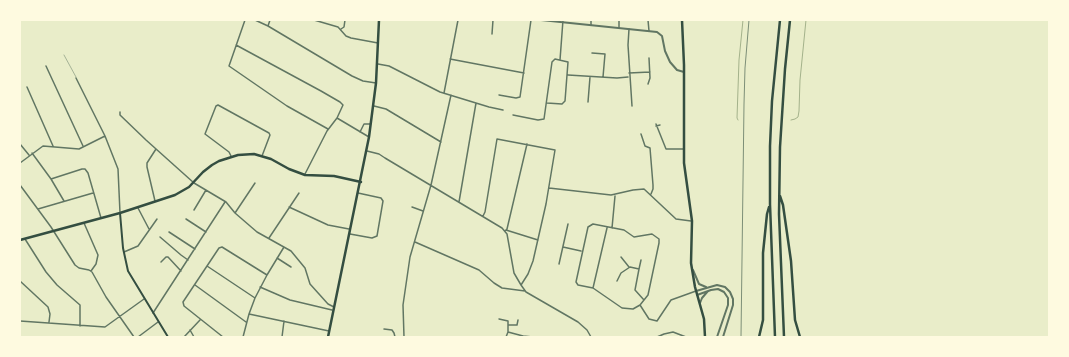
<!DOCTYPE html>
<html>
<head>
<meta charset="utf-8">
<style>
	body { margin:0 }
	#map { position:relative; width:1069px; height:357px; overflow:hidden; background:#e9edc9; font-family:Jost,sans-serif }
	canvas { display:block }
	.frame { position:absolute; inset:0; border:21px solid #fefae0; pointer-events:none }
</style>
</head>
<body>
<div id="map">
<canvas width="1069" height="357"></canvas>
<div class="frame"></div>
</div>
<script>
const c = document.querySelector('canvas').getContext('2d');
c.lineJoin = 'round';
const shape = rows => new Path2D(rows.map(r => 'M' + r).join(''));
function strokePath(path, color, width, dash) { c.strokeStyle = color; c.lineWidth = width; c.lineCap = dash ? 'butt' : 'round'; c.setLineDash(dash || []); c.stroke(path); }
strokePath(shape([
	[738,120,737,118,739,60,743,20],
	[791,120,795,119,798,117,799,111,800,80,806,20]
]), '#a3b18a', 1);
strokePath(shape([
	[64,55,76,77]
]), '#617663', 0.5);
strokePath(shape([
	[245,20,229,66,287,106,328,129],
	[255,20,268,26,352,76,363,81,376,83],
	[314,20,338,27,346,36,351,38,378,43],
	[648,20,649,31],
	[591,25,591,20],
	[268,26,270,20],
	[619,28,619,20],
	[341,29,344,27,345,20],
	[629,29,628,45,632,106],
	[492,34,493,20],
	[236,45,321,91,340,102,343,105,337,118,327,131,305,174],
	[592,53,605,54,603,77],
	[450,59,524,73],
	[560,60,563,20],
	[378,64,389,66,440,92,489,107,503,110],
	[46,66,83,146],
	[629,73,650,72],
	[568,75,617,78,628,77],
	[76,78,105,136,118,169,120,213],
	[648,84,650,78,649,58],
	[27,87,53,146],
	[444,93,458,20],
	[499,95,516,98,520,97,531,20],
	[588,102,590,77],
	[374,106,386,109,441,142],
	[120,112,120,115,146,140,194,183,226,202,235,213,257,232,291,251,305,268,310,284,328,304,334,307],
	[513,115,538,120,544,119,552,62,555,59,568,62,565,101,562,104,547,103],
	[337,118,369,137],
	[656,124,666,149,683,149],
	[656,126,660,125],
	[360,132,364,124,370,124],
	[641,134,645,146,650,148,653,185,653,189,651,194],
	[20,144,29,155],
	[367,151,379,154,385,158,502,228,507,234,514,273,521,285,526,292,578,322,587,330,591,337],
	[32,153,51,179,64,201],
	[231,156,229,152,205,134,216,106,218,105,269,133,270,135,262,156],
	[20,163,43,146,79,149,105,136],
	[51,179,82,169,85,169,88,173,101,218],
	[20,185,51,227,75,265,79,268,89,270,92,272,106,297,134,337],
	[549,188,611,195,633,190,644,189,676,219,691,221],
	[155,201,147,167,147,163,156,149],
	[459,202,476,103],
	[289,207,328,225,349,229],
	[412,207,423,211],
	[138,208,149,229],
	[38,209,93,193],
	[194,210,206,190],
	[235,213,255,183],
	[483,216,485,212,497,139,555,150,546,204,533,261,528,274,521,285],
	[186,219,206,232],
	[84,223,98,255,96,264,91,271],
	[593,224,624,230,634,237,652,234,659,239,659,243,648,295,640,305,633,309,622,308,593,288,578,285,576,282,588,227,593,224],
	[612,228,615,196],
	[506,230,538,240],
	[505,231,507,229,527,144],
	[169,232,195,249],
	[350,234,372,238,377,236,383,201,381,198,358,193],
	[160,237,181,255,188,260],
	[269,238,299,193],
	[25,239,46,272,57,285,80,305,80,326],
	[415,242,479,270,494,283,502,288,525,291],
	[563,247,581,251],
	[124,252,138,246,157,219],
	[621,257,629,267],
	[277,258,291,267],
	[161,262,166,257,168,257,181,271],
	[559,264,568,224],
	[207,266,255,298],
	[639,269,635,290,644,300],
	[20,281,48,307,50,314,49,322],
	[617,281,621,273,630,267,639,269,641,260],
	[195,285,246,322],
	[260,287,290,300,332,310],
	[593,288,607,228],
	[640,305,649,319,657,321,671,300,696,291],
	[153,313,225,202],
	[249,314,329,331],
	[499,319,508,321,508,325],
	[518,320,517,325,508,325,508,332,523,336,523,337],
	[20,321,105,327,144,299],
	[384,329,392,330,394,333,395,337],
	[190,330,194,337],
	[523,336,533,337],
	[138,337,158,322],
	[184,337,200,320],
	[223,337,184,306,183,302,219,248,222,247,267,275],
	[243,337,249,314,255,298,267,275,284,247],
	[282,337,284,321],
	[404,337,403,305,410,257,431,185,451,95],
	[506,337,508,332],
	[657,337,664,334,673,332,686,337]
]), '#617663', 1.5);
strokePath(shape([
	[541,20,657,32,662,36,665,51,670,62,677,70,684,72],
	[693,270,699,284,706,287],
	[696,291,717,285,725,287,730,292,733,299,733,305,723,337],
	[697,295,711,290,718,289,724,292,728,298,728,305,717,337],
	[700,303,702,298,708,291]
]), '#617663', 2);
strokePath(shape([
	[120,213,123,248,128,271,168,337]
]), '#344e41', 2);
strokePath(shape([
	[682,20,684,65,684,163,692,221,691,263,695,287,704,319,705,337],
	[328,337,369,137,376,83,379,20]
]), '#344e41', 2.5);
strokePath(shape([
	[20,240,120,213,175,195,189,187,203,172,212,165,219,161,238,155,254,154,271,159,289,169,305,175,334,176,361,182]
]), '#344e41', 2.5);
strokePath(shape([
	[780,196,783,205,791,261,795,320,800,337],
	[759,337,763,320,763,253,767,214,769,207],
	[775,337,770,204,770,146,772,101,780,20],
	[784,337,779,214,780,147,785,69,790,20]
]), '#344e41', 2.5);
strokePath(shape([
	[741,337,744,104,745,68,749,20]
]), '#7c8e77', 1);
</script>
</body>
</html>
